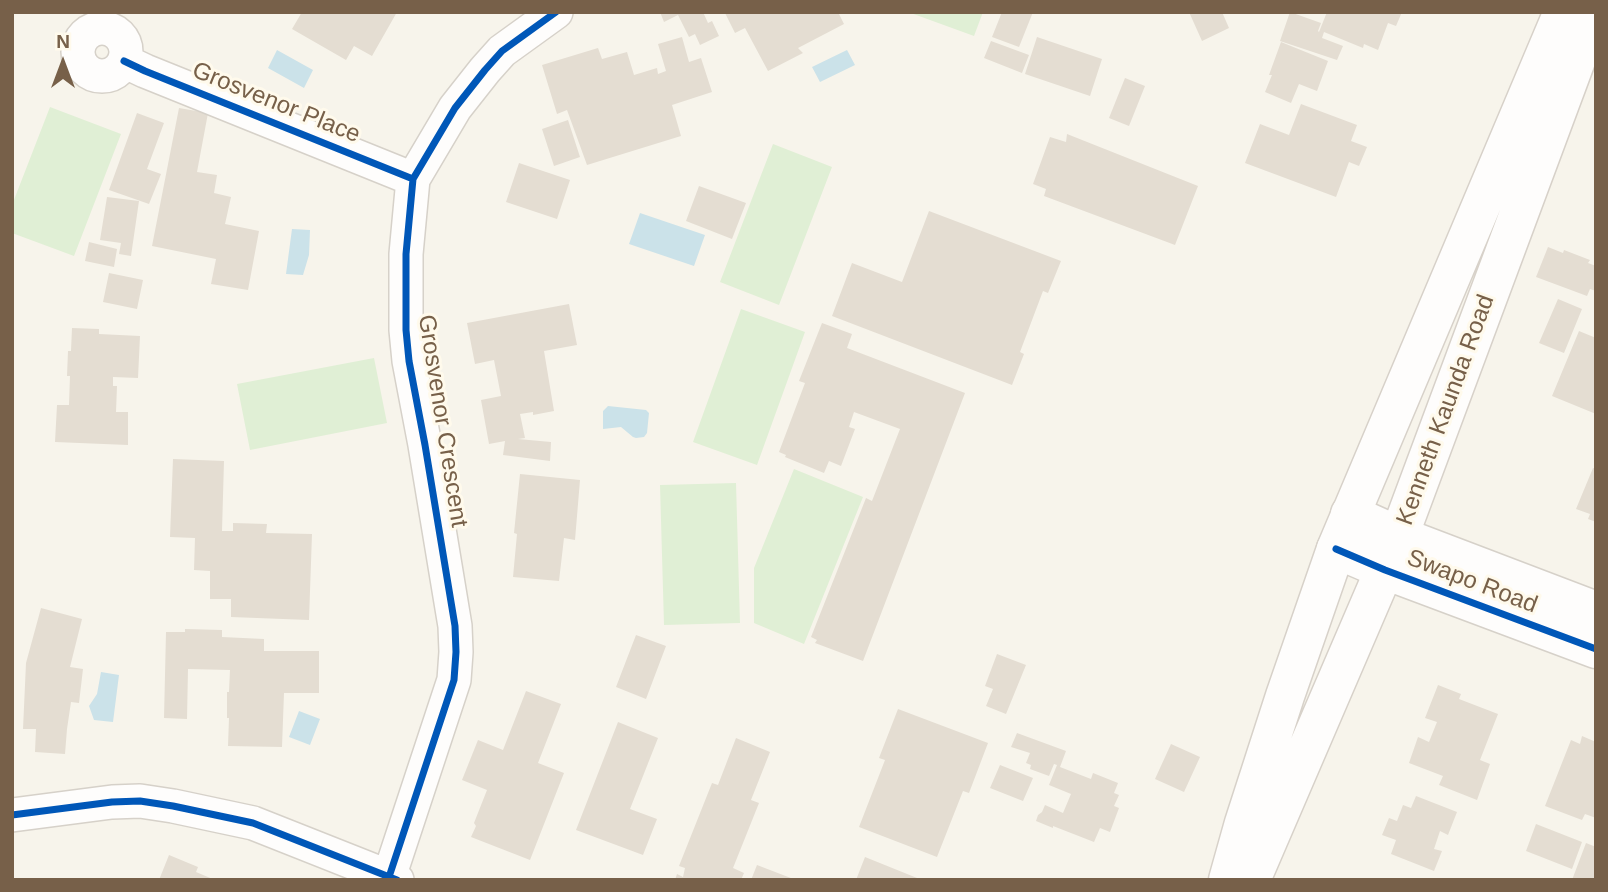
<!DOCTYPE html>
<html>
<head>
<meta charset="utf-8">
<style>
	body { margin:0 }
	#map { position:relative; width:1608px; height:892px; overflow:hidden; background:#f7f4eb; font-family:Helvetica,sans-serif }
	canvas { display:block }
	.frame { position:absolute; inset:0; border:14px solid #776049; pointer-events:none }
	.north { position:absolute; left:28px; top:28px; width:70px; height:70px; -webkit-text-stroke:5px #fffaec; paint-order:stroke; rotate:0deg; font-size:19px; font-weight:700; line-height:28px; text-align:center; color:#776049 }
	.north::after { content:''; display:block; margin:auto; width:24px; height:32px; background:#776049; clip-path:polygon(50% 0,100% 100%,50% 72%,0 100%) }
</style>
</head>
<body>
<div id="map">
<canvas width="1608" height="892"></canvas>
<div class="frame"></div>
<div class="north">N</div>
</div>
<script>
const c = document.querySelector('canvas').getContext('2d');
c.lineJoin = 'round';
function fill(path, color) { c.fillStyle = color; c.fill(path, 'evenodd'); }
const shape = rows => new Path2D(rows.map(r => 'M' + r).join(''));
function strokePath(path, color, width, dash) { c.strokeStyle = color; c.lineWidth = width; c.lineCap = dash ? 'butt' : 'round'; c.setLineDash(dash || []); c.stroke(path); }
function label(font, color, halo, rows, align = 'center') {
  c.font = font + ' Helvetica,sans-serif'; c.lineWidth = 6; c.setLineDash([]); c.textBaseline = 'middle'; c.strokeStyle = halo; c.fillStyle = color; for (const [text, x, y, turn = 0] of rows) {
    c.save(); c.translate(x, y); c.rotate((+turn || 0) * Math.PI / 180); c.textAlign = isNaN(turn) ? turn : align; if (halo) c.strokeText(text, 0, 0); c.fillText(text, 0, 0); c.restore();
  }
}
fill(shape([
	[908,12,983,12,974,36],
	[50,107,121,134,74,256,12,233,12,205],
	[773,144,832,167,779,305,720,282],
	[741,309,805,332,757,465,693,442],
	[374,358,387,423,250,450,237,384],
	[794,469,863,497,804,644,754,623,754,568],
	[736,483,740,623,664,625,660,485]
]), '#e0efd5');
fill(shape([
	[277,50,313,70,304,88,268,68],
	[847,50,855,65,820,82,812,67],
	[640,213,705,235,694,266,629,244],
	[292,229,310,230,309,255,303,275,286,274],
	[608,406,646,410,649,413,647,433,644,437,636,438,633,437,621,427,603,429,603,411],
	[101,672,119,675,113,722,94,720,89,706,97,694],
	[299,711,320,719,310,745,289,737]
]), '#cbe2e9');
fill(shape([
	[302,12,397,12,372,56,354,46,346,60,292,29],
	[660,12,703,12,708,23,712,21,719,36,700,45,695,34,689,37,678,15,664,22],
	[727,12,838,12,844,24,798,48,803,53,768,71,745,28,735,33,725,13],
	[1002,12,1033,12,1019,47,992,37],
	[1189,12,1222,12,1229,28,1202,41],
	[1290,12,1321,23,1318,31,1319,32,1327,12,1402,12,1396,26,1388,23,1378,50,1364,44,1363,48,1324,32,1322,38,1343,46,1337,60,1280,41],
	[682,37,689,62,701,58,712,92,672,105,681,136,587,165,567,110,557,114,542,65,598,48,602,59,627,52,634,75,657,68,658,74,666,71,658,44],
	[1037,37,1102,59,1090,96,1025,74],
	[991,41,1029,55,1022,73,984,58],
	[1281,42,1328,61,1317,91,1299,84,1291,103,1265,92,1272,75,1269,75],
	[1125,78,1145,86,1129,126,1109,118],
	[1301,104,1357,125,1351,141,1367,147,1359,166,1349,162,1336,197,1245,163,1260,124,1289,135],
	[179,108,208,113,197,172,217,175,214,193,231,197,225,224,259,231,248,290,211,284,216,259,152,246],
	[137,113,164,123,147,169,161,174,149,204,109,190],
	[568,120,580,157,554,166,542,129],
	[1067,134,1198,186,1175,245,1044,196,1046,189,1033,184,1050,137,1066,142],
	[519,163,570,180,557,219,506,202],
	[699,186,746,203,732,239,686,221],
	[107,197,139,201,131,256,119,254,121,243,100,240],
	[929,211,1061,261,1048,293,1043,291,1020,352,1024,354,1012,385,832,316,852,263,902,282],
	[89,242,117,249,114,267,85,261],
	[1548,247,1563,253,1564,250,1590,260,1588,263,1596,266,1596,291,1590,289,1587,296,1536,277],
	[109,273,143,280,137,309,103,302],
	[1558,299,1582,309,1564,353,1539,343],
	[569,304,577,345,544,351,554,411,533,415,533,412,520,414,525,438,518,439,551,442,550,461,503,455,505,441,489,444,481,400,501,396,494,360,475,364,467,323],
	[822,323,852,334,847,348,965,393,863,661,815,643,817,640,811,637,866,498,872,501,900,429,854,412,849,427,855,429,841,466,829,461,824,473,785,457,786,455,779,452,805,383,799,381],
	[72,328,99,329,99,334,140,336,138,378,113,377,113,386,117,386,116,412,128,412,128,445,55,442,57,405,69,405,70,376,67,376,68,351,71,351],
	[1579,331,1596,338,1596,414,1552,396],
	[173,459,224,461,222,531,233,531,233,523,267,524,266,533,312,534,309,620,231,617,231,599,210,599,210,571,194,570,195,538,170,537],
	[1593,468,1596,469,1596,522,1588,519,1590,514,1576,509],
	[520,474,580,480,575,540,564,538,559,581,513,577,517,534,514,533],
	[41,608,82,619,70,667,83,669,79,703,71,702,67,729,65,754,35,752,36,729,23,729,26,663],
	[185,629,222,630,222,637,264,639,264,651,319,651,319,693,284,693,282,747,228,746,229,718,227,718,227,692,229,692,230,670,188,669,187,719,164,718,166,632,185,632],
	[636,635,666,646,646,699,616,687],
	[997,654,1026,665,1006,714,986,706,993,689,985,686],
	[1438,685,1461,694,1459,699,1498,714,1480,760,1490,764,1477,800,1439,785,1443,776,1409,763,1418,737,1429,742,1437,722,1425,718],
	[526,691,561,704,538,763,564,773,530,860,471,837,476,826,474,823,487,790,462,780,478,740,503,750],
	[898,709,988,743,969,793,963,791,937,857,859,827,885,760,879,758],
	[618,722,658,738,630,809,657,819,643,855,576,830],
	[1017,733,1066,751,1060,767,1091,779,1093,773,1118,783,1114,793,1119,795,1114,806,1119,808,1110,832,1100,828,1094,842,1053,826,1053,828,1036,821,1038,815,1042,812,1045,805,1063,813,1071,794,1049,785,1057,765,1054,764,1049,776,1030,769,1031,765,1026,763,1030,753,1011,747],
	[1582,736,1596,742,1596,818,1585,814,1582,820,1545,806,1571,740,1580,744],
	[736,738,770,752,751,800,759,803,733,868,744,873,741,880,675,880,677,874,683,877,685,868,679,866,712,783,718,785],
	[1171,744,1200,757,1184,792,1155,779],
	[1000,765,1033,778,1023,801,990,788],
	[1416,796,1457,812,1448,835,1440,831,1434,849,1442,851,1434,871,1391,854,1396,840,1382,835,1389,818,1397,821,1403,805,1411,808],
	[1536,824,1582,842,1572,869,1526,851],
	[1586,843,1596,847,1596,880,1572,880],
	[169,855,198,867,196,872,215,880,159,880],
	[865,857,922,880,856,880],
	[757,865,796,880,751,880]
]), '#e4ddd2');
const minor = shape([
	'78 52a24 24 0 1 1 48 0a24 24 0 1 1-48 0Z',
	[124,61,145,71,413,179],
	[12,815,112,802,140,801,173,806,253,823,397,880],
	[388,880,454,680,456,652,455,626,425,445,409,361,406,330,406,254,413,179,455,108,485,70,502,51,556,12]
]);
const tertiary = shape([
	[1350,514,1399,536,1596,611],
	[1336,549,1385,570,1596,649]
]);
const secondary = shape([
	[1228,880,1244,823,1285,696,1336,549,1563,12],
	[1251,880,1399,536,1594,12]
]);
strokePath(minor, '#d6d1c9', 36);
strokePath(tertiary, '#d6d1c9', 41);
strokePath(secondary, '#d7d1c9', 41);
strokePath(minor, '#fefdfc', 33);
strokePath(tertiary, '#fefdfc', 38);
strokePath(secondary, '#fefdfc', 38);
strokePath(shape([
	[124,61,145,71,413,179],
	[1336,549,1385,570,1596,649],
	[12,815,112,802,140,801,173,806,253,823,397,880],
	[388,880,454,680,456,652,455,626,425,445,409,361,406,330,406,254,413,179,455,108,485,70,502,51,556,12]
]), '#0057b8', 7);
label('24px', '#776049', '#fffaec', [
	["Grosvenor Place",276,103,22],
	["Kenneth Kaunda Road",1446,410,-70],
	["Grosvenor Crescent",442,421,81],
	["Swapo Road",1472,582,21]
]);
</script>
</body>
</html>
